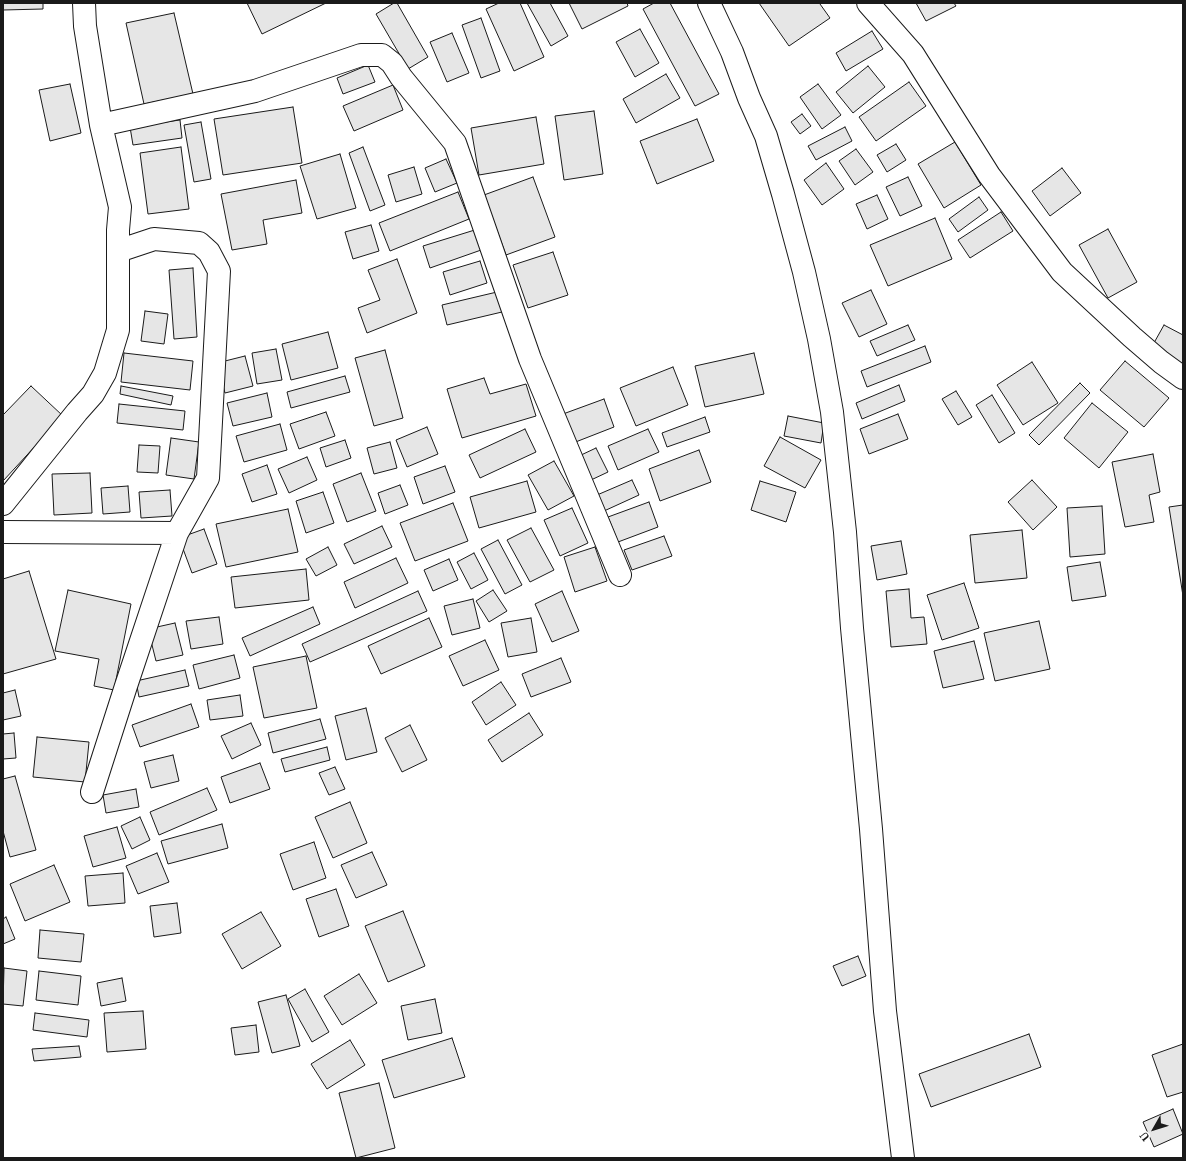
<!DOCTYPE html>
<html>
<head>
<meta charset="utf-8">
<style>
	body { margin:0 }
	#map { position:relative; width:1186px; height:1161px; overflow:hidden; background:#fff; font-family:"Noto Serif",serif }
	canvas { display:block }
	.frame { position:absolute; inset:0; border:4px solid #1a1a1a; pointer-events:none }
	.north { position:absolute; left:1134px; top:1109px; width:40px; height:40px; -webkit-text-stroke:3px #fff; paint-order:stroke; rotate:231deg; font-size:11px; font-weight:700; line-height:16px; text-align:center; color:#1a1a1a }
	.north::after { content:''; display:block; margin:auto; width:14px; height:18px; background:#1a1a1a; clip-path:polygon(50% 0,100% 100%,50% 72%,0 100%) }
</style>
</head>
<body>
<div id="map">
<canvas width="1186" height="1161"></canvas>
<div class="frame"></div>
<div class="north">U</div>
</div>
<script>
const c = document.querySelector('canvas').getContext('2d');
c.lineJoin = 'round';
function fill(path, color) { c.fillStyle = color; c.fill(path, 'evenodd'); }
const shape = rows => new Path2D(rows.map(r => 'M' + r).join(''));
function strokePath(path, color, width, dash) { c.strokeStyle = color; c.lineWidth = width; c.lineCap = dash ? 'butt' : 'round'; c.setLineDash(dash || []); c.stroke(path); }
const building = shape([
	[3,3,43,3,43,9,3,10,3,3],
	[247,3,326,3,262,34,247,3],
	[394,3,397,3,428,57,408,69,376,14,394,3],
	[499,3,520,3,544,57,514,71,486,9,499,3],
	[527,3,550,3,568,36,551,46,527,3],
	[569,3,627,3,628,6,582,29,569,3],
	[654,3,670,3,719,94,695,106,643,9,654,3],
	[759,3,821,3,820,4,830,18,789,46,759,3],
	[916,3,954,3,956,6,926,21,916,3],
	[174,13,193,94,144,104,126,23,174,13],
	[481,18,500,71,481,78,462,25,481,18],
	[640,29,659,63,635,77,616,42,640,29],
	[872,31,883,49,846,71,836,53,872,31],
	[452,33,469,73,447,82,430,42,452,33],
	[368,65,375,82,343,94,337,78,368,65],
	[868,66,885,87,853,113,836,92,868,66],
	[666,74,680,98,636,123,623,99,666,74],
	[909,82,926,106,876,141,859,117,909,82],
	[70,84,81,133,50,141,39,90,70,84],
	[818,84,841,115,822,129,800,97,818,84],
	[393,85,403,110,354,131,343,106,393,85],
	[293,107,302,163,223,175,214,119,293,107],
	[594,111,603,174,564,180,555,116,594,111],
	[802,114,811,126,800,134,791,122,802,114],
	[536,117,544,164,479,175,471,128,536,117],
	[697,119,714,161,657,184,640,141,697,119],
	[180,120,182,138,133,145,130,127,180,120],
	[201,122,211,179,194,182,184,125,201,122],
	[845,127,852,141,816,160,808,146,845,127],
	[955,142,981,185,944,208,918,164,955,142],
	[896,144,906,160,887,172,877,155,896,144],
	[181,147,189,209,148,214,140,153,181,147],
	[363,147,385,205,370,211,349,153,363,147],
	[856,149,873,172,855,185,839,161,856,149],
	[340,154,356,208,317,219,300,166,340,154],
	[446,159,457,183,435,192,425,168,446,159],
	[826,163,844,189,822,205,804,180,826,163],
	[414,167,422,194,396,202,388,175,414,167],
	[1062,168,1081,193,1050,216,1032,191,1062,168],
	[533,177,555,237,506,255,484,195,533,177],
	[908,177,922,206,900,216,886,187,908,177],
	[296,180,302,213,263,220,267,244,232,250,221,194,296,180],
	[458,192,469,219,390,251,379,223,458,192],
	[877,195,888,219,867,229,856,204,877,195],
	[979,197,988,210,958,232,949,219,979,197],
	[1001,212,1013,231,970,258,958,240,1001,212],
	[935,218,952,259,888,286,870,245,935,218],
	[371,225,379,251,353,259,345,232,371,225],
	[478,229,484,249,430,268,423,246,478,229],
	[1108,229,1137,282,1108,298,1079,245,1108,229],
	[553,252,568,295,528,308,513,265,553,252],
	[397,259,417,313,367,333,358,308,380,300,368,270,397,259],
	[480,261,487,283,450,295,443,272,480,261],
	[193,268,197,337,174,339,169,270,193,268],
	[871,290,887,324,859,337,842,303,871,290],
	[497,292,502,312,447,325,442,305,497,292],
	[145,311,168,314,164,344,141,341,145,311],
	[908,325,915,340,877,356,870,341,908,325],
	[1164,325,1183,335,1183,368,1150,350,1164,325],
	[328,332,338,368,291,380,282,344,328,332],
	[925,346,931,362,867,387,861,371,925,346],
	[276,349,282,380,257,384,252,353,276,349],
	[385,350,403,418,374,426,355,358,385,350],
	[124,353,193,361,190,390,121,382,124,353],
	[754,353,764,394,705,407,695,366,754,353],
	[245,356,253,386,225,393,217,363,245,356],
	[1125,361,1169,398,1144,427,1100,390,1125,361],
	[1032,362,1058,403,1023,425,997,385,1032,362],
	[673,367,688,405,636,426,620,388,673,367],
	[345,376,350,392,291,408,287,392,345,376],
	[484,378,490,394,526,384,536,416,462,438,447,389,484,378],
	[1080,383,1090,393,1039,445,1029,435,1080,383],
	[899,385,905,401,862,419,856,403,899,385],
	[31,386,63,416,3,481,3,415,31,386],
	[121,386,173,396,171,405,120,394,121,386],
	[956,391,972,417,958,425,942,399,956,391],
	[267,393,272,417,233,426,227,403,267,393],
	[992,395,1015,433,999,443,976,405,992,395],
	[604,399,614,427,573,443,563,414,604,399],
	[1092,403,1128,432,1099,468,1064,438,1092,403],
	[119,404,185,411,183,430,117,423,119,404],
	[326,412,335,436,299,449,290,424,326,412],
	[898,414,908,439,869,454,860,429,898,414],
	[788,416,824,423,821,443,784,436,788,416],
	[705,417,710,432,667,447,662,433,705,417],
	[280,424,287,450,244,462,236,436,280,424],
	[427,427,438,454,407,467,396,440,427,427],
	[525,429,536,452,480,478,469,455,525,429],
	[648,429,659,452,618,470,608,446,648,429],
	[780,437,821,460,805,488,764,466,780,437],
	[171,438,199,442,194,479,166,475,171,438],
	[345,440,351,458,326,467,320,448,345,440],
	[390,442,397,468,374,474,367,448,390,442],
	[139,445,160,446,158,473,137,472,139,445],
	[596,448,608,472,591,480,579,456,596,448],
	[699,450,711,482,660,501,649,469,699,450],
	[1153,454,1160,492,1149,495,1154,522,1125,527,1112,462,1153,454],
	[307,457,317,480,289,493,278,469,307,457],
	[554,461,574,496,548,510,528,475,554,461],
	[267,465,277,494,252,502,242,474,267,465],
	[445,466,455,492,423,504,414,477,445,466],
	[90,473,92,513,54,515,52,474,90,473],
	[361,473,376,511,347,522,333,484,361,473],
	[632,480,639,495,604,511,597,495,632,480],
	[1032,480,1057,507,1033,530,1008,502,1032,480],
	[527,481,536,512,479,528,470,497,527,481],
	[760,481,796,492,786,522,751,510,760,481],
	[400,485,408,505,385,514,378,493,400,485],
	[128,486,130,512,103,514,101,488,128,486],
	[170,490,172,516,141,518,139,492,170,490],
	[323,492,334,523,306,533,296,501,323,492],
	[649,502,658,527,618,542,608,517,649,502],
	[453,503,468,541,415,561,400,523,453,503],
	[1183,505,1183,596,1169,507,1183,505],
	[1102,506,1105,554,1070,557,1067,508,1102,506],
	[572,508,588,543,560,556,544,520,572,508],
	[288,509,298,552,226,567,216,524,288,509],
	[382,526,392,547,354,564,344,544,382,526],
	[531,528,554,570,530,582,507,540,531,528],
	[204,529,217,564,192,573,179,538,204,529],
	[1022,530,1027,578,975,583,970,535,1022,530],
	[664,536,672,556,632,570,624,550,664,536],
	[498,540,522,585,505,594,481,549,498,540],
	[901,541,907,574,877,580,871,546,901,541],
	[328,547,337,565,316,576,306,559,328,547],
	[595,547,607,581,575,592,564,557,595,547],
	[474,553,488,580,471,589,457,562,474,553],
	[396,558,408,583,355,608,344,582,396,558],
	[449,559,458,580,433,591,424,570,449,559],
	[1100,562,1106,596,1072,601,1067,567,1100,562],
	[306,569,309,600,235,608,231,577,306,569],
	[29,571,56,659,3,674,3,579,29,571],
	[964,583,979,628,942,640,927,595,964,583],
	[909,589,911,618,924,617,927,644,891,647,886,591,909,589],
	[68,590,131,604,114,690,94,686,99,659,55,651,68,590],
	[493,590,507,611,489,622,476,601,493,590],
	[418,591,427,611,310,662,302,644,418,591],
	[562,591,579,631,552,642,535,604,562,591],
	[473,599,480,628,452,635,444,606,473,599],
	[313,607,320,624,250,656,242,638,313,607],
	[219,617,223,644,191,649,186,621,219,617],
	[429,618,442,647,381,674,368,646,429,618],
	[531,618,537,652,508,657,501,623,531,618],
	[1039,621,1050,669,995,681,984,633,1039,621],
	[175,623,183,655,156,661,148,629,175,623],
	[485,640,499,670,463,686,449,656,485,640],
	[974,641,984,679,943,688,934,651,974,641],
	[234,655,240,678,199,689,193,665,234,655],
	[306,656,317,708,264,718,253,667,306,656],
	[561,658,571,682,531,697,522,674,561,658],
	[185,670,189,686,139,697,136,681,185,670],
	[501,682,516,705,486,725,472,702,501,682],
	[15,690,21,716,3,720,3,693,15,690],
	[240,695,243,716,210,720,207,700,240,695],
	[191,704,199,727,140,747,132,725,191,704],
	[366,708,377,752,346,760,335,716,366,708],
	[529,713,543,735,502,762,488,740,529,713],
	[320,719,326,739,273,753,268,733,320,719],
	[251,723,261,745,232,759,221,736,251,723],
	[410,725,427,760,402,772,385,738,410,725],
	[14,733,16,758,3,759,3,734,14,733],
	[37,737,89,742,85,782,33,777,37,737],
	[327,747,330,760,285,772,281,759,327,747],
	[173,755,179,781,151,788,144,762,173,755],
	[260,763,270,789,230,803,221,777,260,763],
	[335,767,345,789,329,795,319,773,335,767],
	[15,776,36,850,10,857,3,831,3,779,15,776],
	[207,788,217,810,159,835,150,812,207,788],
	[136,789,139,807,106,813,103,795,136,789],
	[350,802,367,843,333,858,315,817,350,802],
	[140,817,150,840,132,849,121,826,140,817],
	[222,824,228,848,168,864,161,841,222,824],
	[117,827,126,858,93,867,84,836,117,827],
	[314,842,326,878,293,890,280,854,314,842],
	[372,852,387,885,356,898,341,865,372,852],
	[157,853,169,882,138,894,126,866,157,853],
	[54,865,70,902,25,921,10,884,54,865],
	[123,873,125,903,88,906,85,876,123,873],
	[336,889,349,926,319,937,306,899,336,889],
	[177,903,181,933,154,937,150,906,177,903],
	[403,911,425,966,388,982,365,926,403,911],
	[261,912,281,946,242,969,222,934,261,912],
	[6,917,15,939,3,944,3,919,6,917],
	[40,930,84,934,81,962,38,958,40,930],
	[858,956,866,976,842,986,833,966,858,956],
	[4,968,27,971,23,1006,3,1004,4,968],
	[39,971,81,976,78,1005,36,1000,39,971],
	[359,974,377,1003,342,1025,324,996,359,974],
	[122,978,126,1001,101,1006,97,983,122,978],
	[305,989,329,1032,312,1042,288,999,305,989],
	[286,995,300,1046,272,1053,258,1002,286,995],
	[435,999,442,1033,408,1040,401,1006,435,999],
	[143,1011,146,1049,107,1052,104,1013,143,1011],
	[35,1013,89,1020,87,1037,33,1030,35,1013],
	[256,1025,259,1052,235,1055,231,1028,256,1025],
	[1029,1034,1041,1067,931,1107,919,1074,1029,1034],
	[452,1038,465,1077,394,1098,382,1060,452,1038],
	[350,1040,365,1065,327,1089,311,1064,350,1040],
	[1183,1044,1183,1092,1167,1097,1152,1055,1183,1044],
	[79,1046,81,1057,34,1061,32,1049,79,1046],
	[379,1083,395,1148,356,1158,339,1093,379,1083],
	[1173,1109,1183,1134,1154,1147,1143,1122,1173,1109]
]);
fill(building, '#e6e6e6');
strokePath(building, '#1a1a1a', 1);
const street = shape([
	[709,3,732,52,749,98,766,136,783,194,804,272,819,339,832,412,845,532,852,628,871,829,885,1011,903,1158],
	[868,3,913,54,989,175,1062,272,1132,337,1161,362,1183,378],
	[101,125,255,91,361,55,382,55,392,63,401,77,455,143,530,359,620,575],
	[3,504,77,412,93,394,105,373,118,330,118,230,120,207,101,125,85,26,84,3],
	[3,532,177,533],
	[92,792,126,686,177,533,208,478,219,271,209,252,199,243,154,239,118,251]
]);
strokePath(street, '#1a1a1a', 24);
strokePath(street, '#fff', 22);
</script>
</body>
</html>
